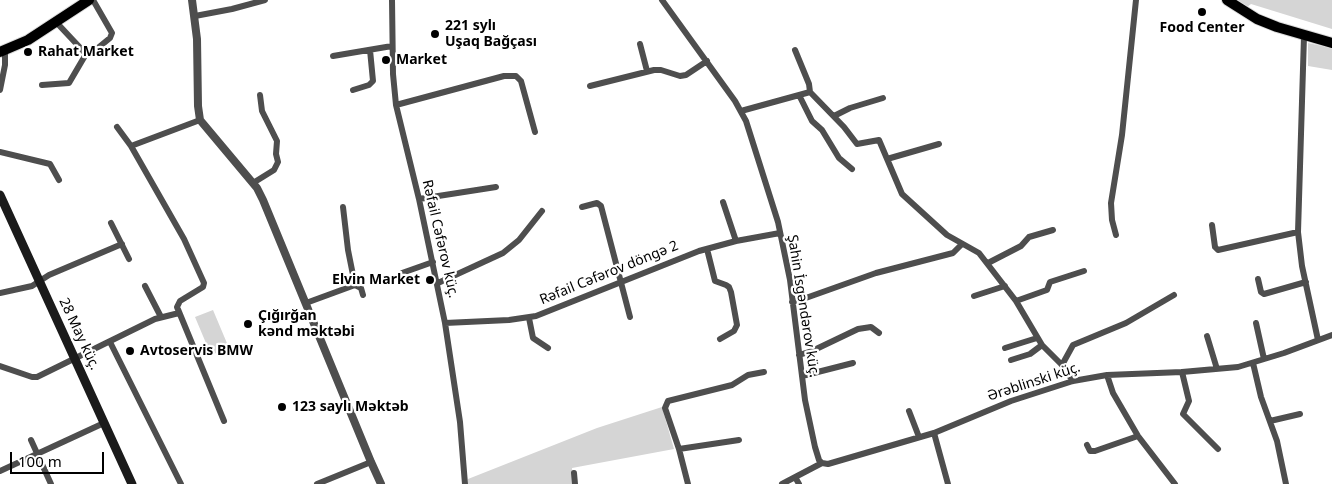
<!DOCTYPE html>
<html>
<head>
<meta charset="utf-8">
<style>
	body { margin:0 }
	#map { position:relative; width:1332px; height:484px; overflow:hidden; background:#fff; font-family:"Noto Sans",sans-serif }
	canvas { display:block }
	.scale { position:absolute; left:10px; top:452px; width:94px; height:22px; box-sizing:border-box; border:2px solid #000; border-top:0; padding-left:6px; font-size:15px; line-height:18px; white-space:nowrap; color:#000; -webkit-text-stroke:4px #fff; paint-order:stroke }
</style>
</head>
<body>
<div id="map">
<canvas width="1332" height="484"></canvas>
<div class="scale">100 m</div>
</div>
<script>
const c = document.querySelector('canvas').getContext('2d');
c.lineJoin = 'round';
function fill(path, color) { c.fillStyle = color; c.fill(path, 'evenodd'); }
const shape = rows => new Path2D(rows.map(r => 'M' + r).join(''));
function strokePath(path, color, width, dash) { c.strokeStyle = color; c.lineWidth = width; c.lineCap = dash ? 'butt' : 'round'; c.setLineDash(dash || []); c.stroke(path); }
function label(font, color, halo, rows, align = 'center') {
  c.font = font + ' "Noto Sans",sans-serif'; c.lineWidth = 4.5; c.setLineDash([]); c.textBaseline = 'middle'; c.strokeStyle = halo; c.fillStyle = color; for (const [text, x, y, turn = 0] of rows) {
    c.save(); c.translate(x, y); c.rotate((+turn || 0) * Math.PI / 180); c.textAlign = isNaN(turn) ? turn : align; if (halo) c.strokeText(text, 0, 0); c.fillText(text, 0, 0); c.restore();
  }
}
fill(shape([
	[1238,0,1332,0,1332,29,1251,4,1247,7],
	[1308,43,1332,48,1332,70,1308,66],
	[213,310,229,348,211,355,195,317],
	[662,407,674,449,572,468,573,484,468,484,468,479,597,428]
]), '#d5d5d5');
const primary = shape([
	[1227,0,1257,19,1277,27,1332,43],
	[0,52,28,40,89,0]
]);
strokePath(primary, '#dbdbdb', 12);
strokePath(shape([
	[93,0,112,33,110,38,93,52],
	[392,0,393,74,396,105,419,199,445,323,460,422,465,484],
	[662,0,735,101,746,121,778,222,790,280,805,400,815,447,819,460,822,463],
	[195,16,232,9,265,0],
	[1304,36,1298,232,1302,266,1318,340],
	[640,44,647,71],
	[795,50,809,84,810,92],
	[333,56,392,46],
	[42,85,69,83,86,54,56,22],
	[590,86,654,70,661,70,680,76,686,75,707,61],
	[0,90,5,65,5,50],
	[353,90,369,85,373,81,370,50],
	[799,95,812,121,822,130,839,158,852,169],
	[396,105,504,76,516,76,521,81,535,132],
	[741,111,810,92,844,127,857,144,879,140,902,194,947,235,979,253,1016,301,1042,345,1062,365,1073,381],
	[834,116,850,108,883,98],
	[117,127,131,146,184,239,204,283,203,287,180,301,177,307,224,421],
	[131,146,200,120],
	[0,152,50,164,59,180],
	[887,159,939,144],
	[253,183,274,170,278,162,276,154,277,141,262,111,260,95],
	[419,199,496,187],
	[723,202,736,241],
	[343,207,348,250,355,285,361,288,363,295],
	[582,207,597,203,601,206,630,317],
	[111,223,129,259],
	[1212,225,1215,247,1218,250,1298,232],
	[1116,235,1112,220,1111,203,1122,135,1136,0],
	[707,249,715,281,726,285,729,287,731,292,737,325,734,331,720,339],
	[988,263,1021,246,1029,237,1053,230],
	[402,273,433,262],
	[1258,279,1261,292,1264,294,1306,282],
	[438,283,503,253,519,240,542,211],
	[145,286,161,317],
	[0,293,32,286,49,275,122,244],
	[974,296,1005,286],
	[1016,301,1044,291,1047,290,1050,282,1084,271],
	[792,302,803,299,876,273,953,253,962,244],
	[306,303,355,285],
	[529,318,533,338,548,348],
	[445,323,509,320,536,316,699,251,736,241,780,233],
	[1256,323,1264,359],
	[1207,336,1217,369],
	[110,342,181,484],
	[1005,348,1037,338],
	[799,355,812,351,858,329,871,327,879,333],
	[1011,360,1030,354,1042,345],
	[1253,363,1261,397,1277,441,1286,484],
	[1062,365,1073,345,1126,323,1174,295],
	[0,366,32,377,37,377,155,319,179,313],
	[1182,372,1189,401,1183,414,1218,449],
	[1107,375,1113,393,1138,436,1175,484],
	[802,376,853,363],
	[909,411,919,437],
	[1270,421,1300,414],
	[934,433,948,484],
	[31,440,51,484],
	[1087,445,1090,451,1095,451,1138,436],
	[679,449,739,440],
	[0,471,104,423],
	[574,473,575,484],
	[795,477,799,484],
	[317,484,371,462],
	[688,484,679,449,665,408,668,401,732,385,748,375,764,372],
	[782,484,822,463,828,464,934,433,1011,401,1073,381,1107,375,1182,372,1238,367,1284,353,1332,335]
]), '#4e4e4e', 6);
strokePath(shape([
	[192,0,197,39,198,106,200,120,257,188,263,200,371,462,381,484]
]), '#4e4e4e', 8);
strokePath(shape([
	[0,195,132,484]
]), '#1b1b1b', 9);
strokePath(primary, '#000', 10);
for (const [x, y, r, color] of [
	[1202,12,5,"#000"],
	[435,34,5,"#000"],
	[28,52,5,"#000"],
	[386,60,5,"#000"],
	[430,280,5,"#000"],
	[248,324,5,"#000"],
	[130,351,5,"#000"],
	[282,407,5,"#000"]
]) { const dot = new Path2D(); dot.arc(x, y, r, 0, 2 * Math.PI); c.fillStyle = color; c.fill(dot); strokePath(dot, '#fff', 2); }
label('bold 14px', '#000', '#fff', [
	["221 sylı",445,26],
	["Uşaq Bağçası",445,42],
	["Food Center",1202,28,"center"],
	["Rahat Market",38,52],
	["Market",396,60],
	["Elvin Market",420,280,"right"],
	["Çığırğan",258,316],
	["kənd məktəbi",258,332],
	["Avtoservis BMW",140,351],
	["123 saylı Məktəb",292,407]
], 'left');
label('14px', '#000', '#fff', [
	["Rəfail Cəfərov küç.",440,239,77],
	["Rəfail Cəfərov döngə 2",609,273,-22],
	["Şahin İsgəndərov küç.",803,306,81],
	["28 May küç.",79,334,65],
	["Ərəblinski küç.",1034,382,-18]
]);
</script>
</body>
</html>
